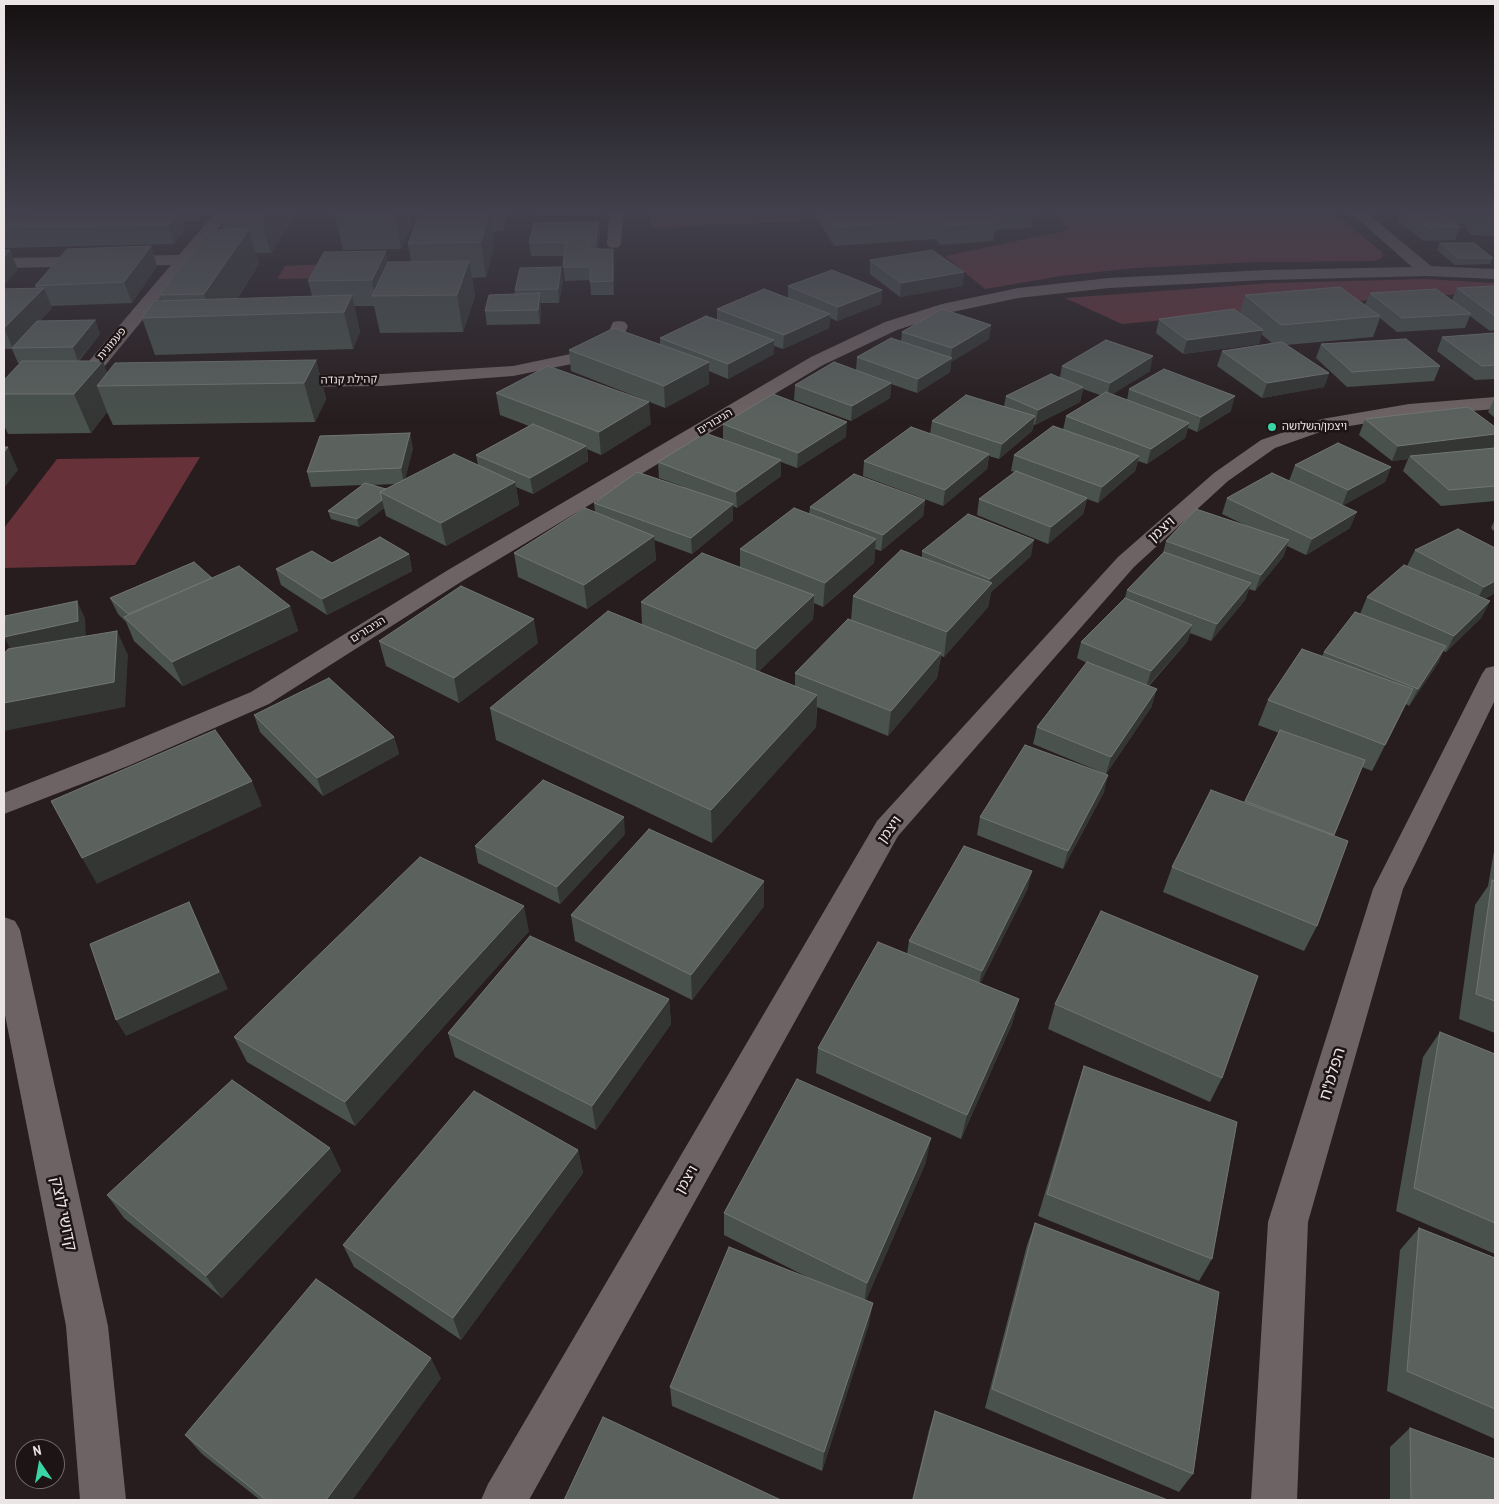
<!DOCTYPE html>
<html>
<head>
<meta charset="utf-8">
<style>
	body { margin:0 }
	#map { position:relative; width:1499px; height:1504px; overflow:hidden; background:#271d1e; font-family:"Archivo Narrow",sans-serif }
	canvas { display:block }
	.frame { position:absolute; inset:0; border:5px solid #ece5e5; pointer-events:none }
	.north { position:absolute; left:15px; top:1439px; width:50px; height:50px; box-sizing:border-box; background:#1d1415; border:1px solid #706868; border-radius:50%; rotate:348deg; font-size:14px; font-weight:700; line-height:20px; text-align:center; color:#ece5e5 }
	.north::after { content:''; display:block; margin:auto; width:18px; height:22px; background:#3ad4a5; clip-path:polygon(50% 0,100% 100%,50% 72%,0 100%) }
</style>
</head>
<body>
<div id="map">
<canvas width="1499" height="1504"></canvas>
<div class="frame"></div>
<div class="north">N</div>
</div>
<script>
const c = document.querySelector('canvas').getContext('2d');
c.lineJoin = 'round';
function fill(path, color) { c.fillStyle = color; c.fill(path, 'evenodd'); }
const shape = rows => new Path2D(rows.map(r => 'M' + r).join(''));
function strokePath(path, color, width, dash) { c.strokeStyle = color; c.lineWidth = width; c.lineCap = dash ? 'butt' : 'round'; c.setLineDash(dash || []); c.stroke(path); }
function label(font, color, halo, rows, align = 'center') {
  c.font = font + ' "Archivo Narrow","Noto Sans Hebrew",sans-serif'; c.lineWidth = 5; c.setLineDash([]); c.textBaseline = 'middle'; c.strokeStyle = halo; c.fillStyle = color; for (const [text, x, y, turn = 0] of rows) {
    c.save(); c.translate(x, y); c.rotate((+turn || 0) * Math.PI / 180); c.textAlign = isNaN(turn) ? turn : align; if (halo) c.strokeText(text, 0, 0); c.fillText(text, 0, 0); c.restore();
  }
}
fill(shape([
	[648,212,798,212,803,221,651,228],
	[1056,212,1333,212,1383,253,1382,258,1374,261,1255,262,1135,268,1061,276,985,289,945,256,1069,230],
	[331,264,324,278,277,279,285,266],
	[1424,279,1495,283,1495,292,1369,300,1122,324,1065,298,1271,283],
	[200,457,135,565,4,568,4,528,57,459]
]), '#663138');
fill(shape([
	[216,212,231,212,86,389,79,391,72,389,70,385,72,381,171,265,4,268,4,258,179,255,216,212],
	[609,212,623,212,621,244,619,247,614,248,609,247,607,244,609,212],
	[1350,212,1366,212,1431,266,1495,269,1495,279,1427,276,1265,280,1109,288,1018,298,952,312,897,330,823,365,464,580,269,704,128,766,4,814,4,793,108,752,251,692,448,570,811,357,885,322,942,304,1018,288,1109,278,1265,270,1412,267,1350,212],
	[619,321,625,322,628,326,621,342,610,351,591,360,513,376,382,386,284,387,278,385,275,381,278,377,284,375,382,374,513,366,580,352,598,343,607,336,613,322,619,321],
	[1495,397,1495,409,1409,416,1326,430,1275,448,1228,481,1134,567,898,836,529,1500,481,1500,488,1484,877,821,1118,557,1214,473,1261,440,1322,419,1409,404,1495,397],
	[1495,666,1495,700,1403,889,1308,1222,1297,1500,1251,1500,1268,1222,1373,889,1482,674,1486,668,1495,666],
	[4,917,15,921,20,930,108,1326,126,1500,80,1500,66,1326,4,1010,4,917]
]), '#6e6364');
fill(shape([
	[68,212,204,212,197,221,183,221,185,230,174,244,4,248,4,215,68,214],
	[298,212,271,253,256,253,259,264,237,299,312,296,308,281,388,263,411,262,408,244,419,216,418,212,505,212,506,224,504,231,492,232,494,246,486,277,472,278,475,296,463,332,380,333,374,306,354,306,360,332,353,349,155,355,142,318,161,301,159,295,224,230,221,219],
	[410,212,412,226,401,249,343,250,335,216],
	[539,212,611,212,539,214],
	[816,212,1034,212,1031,228,995,230,993,241,940,245,935,239,834,246,816,217],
	[1402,212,1495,212,1495,236,1471,235,1464,224,1455,224,1460,227,1455,240,1424,241,1398,222],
	[598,222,600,235,598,249,614,262,614,295,591,295,590,280,565,281,563,267,564,256,531,256,529,243],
	[1440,243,1493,258,1490,264,1455,265,1437,250],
	[151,246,157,266,132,303,51,306,52,308,40,321,95,320,100,334,79,361,107,373,316,360,326,399,315,422,113,425,107,412,91,433,8,434,4,425,4,380,20,363,18,363,12,349,4,349,4,289,36,288,35,286],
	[870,260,964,272,962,286,900,297,870,274],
	[563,280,559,303,541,303,541,307,540,324,487,325,485,311,515,294,515,290],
	[788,286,882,290,881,304,837,321,830,318,829,328,783,349,774,346,774,354,728,379,709,371,709,384,665,408,571,371,569,350,660,344,660,338,717,320,717,309,788,298],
	[1495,286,1495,330,1490,331,1470,316,1465,328,1397,332,1380,318,1373,337,1286,345,1329,373,1324,387,1262,398,1217,366,1222,351,1272,343,1261,334,1259,344,1183,354,1156,333,1159,319,1240,313,1245,295,1365,305,1370,293,1452,300,1457,288],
	[991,325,989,339,951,362,950,372,917,393,891,384,890,398,851,421,794,400,795,385,856,370,857,357,901,341,902,332],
	[1495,334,1495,379,1475,380,1437,351,1442,337],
	[1321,344,1440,366,1434,381,1347,387,1316,358],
	[1062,366,1150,371,1112,394,1127,400,1129,389,1231,411,1197,432,1188,428,1185,438,1147,464,1138,461,1135,471,1098,503,1087,499,1083,514,1048,544,977,515,979,499,1015,472,1011,471,1014,455,1063,430,1066,416,1100,395,1083,389,1080,402,1035,425,1034,424,1032,431,999,459,989,456,987,469,943,506,863,476,864,461,930,434,932,421,1004,406,1006,396,1060,377],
	[496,393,651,424,601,455,587,449,588,461,533,494,516,487,519,505,446,546,386,516,384,508,359,527,331,519,328,511,363,485,311,487,307,472,413,448,405,479,478,465,476,455,529,426,500,415],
	[396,484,386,489,372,485],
	[1495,397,1495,418,1488,412],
	[1365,419,1495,427,1495,501,1441,506,1403,471,1408,459,1392,461,1359,435],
	[723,424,846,437,797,468,781,462,781,476,737,508,733,506,733,520,692,554,654,540,656,560,587,609,518,577,514,553,595,512,594,503,684,487,659,478,658,462,734,443,723,439],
	[1295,465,1391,467,1385,482,1342,506,1350,528,1306,555,1287,546,1283,557,1255,591,1249,589,1245,600,1211,641,1190,633,1187,642,1149,686,1152,706,1106,774,1104,792,1063,869,977,835,980,817,1101,772,1033,744,1037,727,1087,663,1077,658,1081,642,1125,598,1127,590,1163,553,1166,541,1247,526,1222,514,1227,498,1319,495,1289,481],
	[925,500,923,516,881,551,875,549,874,563,823,607,814,603,813,619,759,671,795,686,795,673,851,620,853,596,922,558,922,551,1031,556,991,592,988,607,944,657,941,656,937,678,888,736,817,707,816,727,712,843,496,740,490,708,642,625,641,602,740,567,740,549,809,514,810,507],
	[1495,519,1495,532,1491,528],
	[1415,550,1495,593,1484,599,1490,601,1481,618,1446,652,1443,651,1438,663,1409,706,1406,704,1372,771,1362,767,1334,836,1317,926,1304,951,1163,892,1172,867,1244,802,1279,733,1258,725,1268,700,1322,656,1324,652,1360,614,1367,597,1407,566],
	[409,554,412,571,327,615,281,585,276,569],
	[110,598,290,606,298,631,183,686,134,641,126,622,118,614],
	[379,641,538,643,459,703,386,666],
	[254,715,394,737,399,754,323,796,260,732],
	[625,834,560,904,478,863,475,846],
	[1495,845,1495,1033,1459,1019,1475,905,1488,886],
	[1028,888,980,983,1019,999,1012,1024,961,1139,816,1073,818,1048,907,954,909,941],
	[764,906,692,1000,575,941,571,915],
	[529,931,355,1126,247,1062,234,1037],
	[669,999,671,1024,596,1130,455,1057,448,1033],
	[1055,1004,1222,1078,1210,1102,1048,1029],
	[1440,1032,1495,1054,1495,1254,1396,1211,1423,1057],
	[1084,1066,1212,1259,1199,1281,1038,1216,1076,1090],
	[330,1148,341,1171,222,1298,124,1218,107,1195],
	[578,1150,583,1173,461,1340,354,1267,343,1245],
	[926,1162,866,1300,869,1324,822,1471,672,1406,670,1387,813,1280,724,1235,724,1213],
	[1035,1223,1193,1474,1179,1492,985,1408,1027,1245],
	[1419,1228,1495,1258,1495,1439,1387,1391,1400,1250],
	[441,1378,352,1500,260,1500,202,1454,185,1435],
	[935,1411,1168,1500,912,1500,929,1430],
	[1410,1428,1495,1500,1390,1500,1390,1447]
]), '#49524d');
fill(shape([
	[179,212,180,212,185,230,174,244,168,225],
	[195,212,204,212,197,221],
	[266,212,298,212,271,253,261,219],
	[396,212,410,212,412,226,401,249,395,216],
	[489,212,494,246,486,277,481,242],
	[502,212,505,212,506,224,504,231],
	[598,222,600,235,597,255,596,242],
	[249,229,259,264,226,315,211,316,204,294],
	[151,246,157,266,132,303,124,282],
	[613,249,614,262,614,295,613,281],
	[10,250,18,270,4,285,4,257],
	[386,251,391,276,375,296,372,280],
	[469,261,475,296,463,332,457,295],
	[561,267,563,280,559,303,558,289],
	[964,272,962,286,900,297,901,283],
	[44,288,52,308,13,349,4,328],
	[882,290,881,304,837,321,838,307],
	[540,293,541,307,540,324,538,310],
	[352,295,360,332,353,349,344,312],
	[830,314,829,328,783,349,784,335],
	[95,320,100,334,78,361,73,347],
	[991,325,989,339,951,362,950,372,917,393,918,379,951,358,952,348],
	[1263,330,1259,344,1183,354,1187,340],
	[774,340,774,354,728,379,728,364],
	[1153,356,1150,371,1107,398,1110,383],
	[316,360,326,399,315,422,304,383],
	[103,361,112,386,97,386,107,412,91,433,74,394],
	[709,362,709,384,665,408,664,386],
	[1329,373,1324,387,1262,398,1267,383],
	[891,383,890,398,851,421,852,406],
	[1083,387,1080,402,1035,425,1038,410],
	[1235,396,1231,411,1197,432,1201,417],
	[649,402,651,424,601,455,599,432],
	[1035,416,1032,431,999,459,1002,444],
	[847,422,846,437,797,468,798,453],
	[1189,423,1185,438,1147,464,1151,449],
	[410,433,413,448,404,484,401,468],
	[1495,434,1495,448,1410,456,1408,459,1392,461,1398,446],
	[586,446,588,461,533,494,530,478],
	[8,447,18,470,4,488,4,452],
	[989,454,987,469,943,506,945,490],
	[1139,456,1135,471,1098,503,1102,487],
	[781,460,781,476,737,508,736,492],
	[1391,467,1385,482,1342,506,1348,490],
	[515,482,519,505,446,546,441,523],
	[1087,498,1083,514,1048,544,1051,527],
	[382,500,384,508,359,527,357,519],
	[925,500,923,516,881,551,883,535],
	[733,504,733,520,692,554,691,538],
	[1357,512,1350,528,1306,555,1312,539],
	[654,536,656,560,587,609,584,585],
	[876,539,874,563,823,607,825,583],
	[1034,540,1031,556,991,592,988,607,944,657,947,632,989,587,990,579],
	[1289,540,1283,557,1255,591,1261,575],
	[409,554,412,571,327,615,322,599],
	[1495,581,1495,593,1475,603,1484,587],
	[1251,583,1245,600,1211,641,1217,624],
	[814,595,813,619,756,674,756,649],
	[77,601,85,618,86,638,13,654,4,637],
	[1490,601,1481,618,1446,652,1454,636],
	[290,606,298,631,183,686,172,662],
	[534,619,538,643,459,703,454,678],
	[1192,625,1187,642,1146,688,1151,671],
	[117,631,128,655,125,707,4,731,4,703],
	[1446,646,1438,663,1409,706,1418,689],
	[941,653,937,678,888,736,891,711],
	[1157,689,1152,706,1106,774,1111,757],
	[1413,689,1401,714,1372,771],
	[817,695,816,727,712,843,711,810],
	[394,737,399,754,323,796,317,778],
	[1108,775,1104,792,1063,869,1068,851],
	[252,781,262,806,97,884,82,858],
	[624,817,625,834,560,904,557,887],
	[1032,871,1028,888,978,988,982,971],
	[764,881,764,906,692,1000,691,975],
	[189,902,197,919,228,989,126,1036,116,1020],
	[524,906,529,931,355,1126,345,1102],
	[669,999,671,1024,596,1130,592,1106],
	[1019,999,1012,1024,961,1139,967,1115],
	[931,1138,926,1162,864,1305,867,1283],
	[330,1148,341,1171,222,1298,206,1276],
	[578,1150,583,1173,461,1340,453,1318],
	[873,1303,869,1324,822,1471,824,1452],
	[431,1358,441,1378,352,1500,326,1500]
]), '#343634');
const building = shape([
	[149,212,179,212,168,225,4,228,4,215,149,212],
	[226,212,266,212,261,219,221,219,226,212],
	[338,212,396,212,395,216,335,216,338,212],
	[489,212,481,242,408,244,419,214,489,212],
	[825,212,992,212,986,212,996,222,942,226,937,220,835,227,825,212],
	[1406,212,1438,212,1460,227,1429,228,1406,212],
	[598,222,596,242,590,242,590,249,613,249,613,281,590,282,590,267,563,267,565,243,572,242,529,243,534,223,598,222],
	[249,229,204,294,159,295,209,230,249,229],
	[1440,243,1474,243,1493,258,1458,258,1440,243],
	[151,246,124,282,35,286,67,249,151,246],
	[4,250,10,250,4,257,4,250],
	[932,250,964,272,901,283,870,260,932,250],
	[386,251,372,280,308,281,324,252,386,251],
	[469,261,457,295,372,296,388,262,469,261],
	[561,267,558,289,515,290,520,268,561,267],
	[832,270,882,290,838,307,788,286,832,270],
	[1495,286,1495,316,1457,288,1495,286],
	[1340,287,1380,316,1281,325,1245,295,1340,287],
	[44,288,4,328,4,289,44,288],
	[764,289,830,314,784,335,717,309,764,289],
	[1436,289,1471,314,1402,318,1370,293,1436,289],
	[540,293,538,310,485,311,489,295,540,293],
	[352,295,344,312,142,318,154,301,352,295],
	[942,309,991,325,952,348,902,332,942,309],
	[1234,309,1263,330,1187,340,1159,319,1234,309],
	[706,316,774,340,728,364,660,338,706,316],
	[95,320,73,347,12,348,37,321,95,320],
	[614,328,709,362,664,386,569,350,614,328],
	[1494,333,1495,334,1495,365,1482,366,1442,337,1494,333],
	[891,338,952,358,918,379,857,357,891,338],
	[1406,339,1440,366,1352,372,1321,344,1406,339],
	[1106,340,1153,356,1110,383,1062,366,1106,340],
	[1282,342,1329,373,1267,383,1222,351,1282,342],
	[316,360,304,383,97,386,115,363,316,360],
	[22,361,103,361,74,394,4,394,4,380,22,361],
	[834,362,891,383,852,406,795,385,834,362],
	[548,366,649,402,599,432,496,393,548,366],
	[1164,369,1235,396,1201,417,1129,389,1164,369],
	[1051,374,1083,387,1038,410,1006,396,1051,374],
	[1106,392,1189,423,1151,449,1066,416,1106,392],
	[773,394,847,422,798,453,723,424,773,394],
	[966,395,1035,416,1002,444,932,421,966,395],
	[1468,407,1495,427,1495,434,1398,446,1365,419,1468,407],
	[533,424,586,446,530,478,476,455,533,424],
	[1053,426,1139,456,1102,487,1014,455,1053,426],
	[911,427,989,454,945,490,864,461,911,427],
	[410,433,401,468,307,472,320,436,410,433],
	[705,433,781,460,736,492,658,462,705,433],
	[1338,443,1391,467,1348,490,1295,465,1338,443],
	[4,447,8,447,4,452,4,447],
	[1495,448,1495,486,1449,490,1410,456,1495,448],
	[454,454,515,482,441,523,380,492,454,454],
	[1016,471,1087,498,1051,527,979,499,1016,471],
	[637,472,733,504,691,538,594,503,637,472],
	[1272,473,1357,512,1312,539,1227,498,1272,473],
	[854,474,925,500,883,535,810,507,854,474],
	[365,483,386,489,380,492,382,500,357,519,328,511,365,483],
	[585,508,654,536,584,585,514,553,585,508],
	[794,508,876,539,825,583,740,549,794,508],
	[1196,509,1289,540,1261,575,1166,541,1196,509],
	[968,514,1034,540,990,579,922,551,968,514],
	[1458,529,1495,548,1495,581,1484,587,1415,550,1458,529],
	[380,537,409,554,322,599,276,569,312,551,332,563,380,537],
	[901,550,992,583,947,632,853,596,901,550],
	[1164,552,1251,583,1217,624,1127,590,1164,552],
	[702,553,814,595,756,649,641,602,702,553],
	[194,562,212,578,128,614,110,598,194,562],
	[1404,565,1490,601,1454,636,1367,597,1404,565],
	[239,566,290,606,172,662,124,617,239,566],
	[461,586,534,619,454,678,379,641,461,586],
	[1125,598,1192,625,1151,671,1081,642,1125,598],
	[77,601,78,621,4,637,5,616,77,601],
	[608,611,817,695,711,810,490,708,608,611],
	[1355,612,1446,646,1418,689,1324,652,1355,612],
	[848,619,941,653,891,711,795,673,848,619],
	[117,631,114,682,4,703,4,654,8,649,117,631],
	[1302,649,1413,689,1385,745,1268,700,1302,649],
	[1087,662,1157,689,1111,757,1037,727,1087,662],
	[329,678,394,737,317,778,254,715,329,678],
	[215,730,252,781,82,858,51,801,215,730],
	[1280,730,1365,760,1334,835,1245,801,1280,730],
	[1025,745,1108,775,1068,851,980,817,1025,745],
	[543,780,624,817,557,887,475,846,543,780],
	[1211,790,1348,841,1317,926,1172,867,1211,790],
	[649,829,764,881,691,975,571,915,649,829],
	[964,846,1032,871,982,971,909,941,964,846],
	[420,857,524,906,345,1102,234,1037,420,857],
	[1492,880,1495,881,1495,1001,1476,994,1492,880],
	[189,902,219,972,116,1020,90,944,189,902],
	[1101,911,1258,976,1222,1078,1055,1004,1101,911],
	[530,936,669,999,592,1106,448,1033,530,936],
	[878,942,1019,999,967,1115,818,1048,878,942],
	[1440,1032,1495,1054,1495,1223,1414,1188,1440,1032],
	[1084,1066,1237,1122,1212,1259,1047,1194,1084,1066],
	[797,1079,931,1138,867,1283,724,1213,797,1079],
	[232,1080,330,1148,206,1276,107,1195,232,1080],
	[474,1091,578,1150,453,1318,343,1245,474,1091],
	[1035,1223,1219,1292,1193,1474,992,1389,1035,1223],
	[1419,1228,1495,1258,1495,1409,1407,1371,1419,1228],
	[729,1247,873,1303,824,1452,670,1387,729,1247],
	[316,1279,431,1358,326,1500,266,1500,185,1435,316,1279],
	[935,1411,1168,1500,913,1500,935,1411],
	[603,1417,781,1500,564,1500,603,1417],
	[1410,1428,1495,1459,1495,1500,1411,1500,1410,1428]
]);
fill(building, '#5b625e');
strokePath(building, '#727673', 1);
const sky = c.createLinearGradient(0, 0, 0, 423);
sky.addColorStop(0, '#151010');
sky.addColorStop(0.5, '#41404c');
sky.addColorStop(1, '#41404c00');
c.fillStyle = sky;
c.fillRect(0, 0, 1499, 423);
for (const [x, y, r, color] of [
	[1272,427,5,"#3ad4a5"]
]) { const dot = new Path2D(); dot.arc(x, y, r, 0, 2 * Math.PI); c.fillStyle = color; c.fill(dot); strokePath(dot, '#1d1415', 2); }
label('11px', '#ece5e5', '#1d1415', [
	["פעמונית",112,344,-50],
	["קהילת קנדה",349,380,-1],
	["הגיבורים",715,422,-31],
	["הגיבורים",368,630,-32]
]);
label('11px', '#ece5e5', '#1d1415', [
	["ויצמן/השלושה",1282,427]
], 'left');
label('14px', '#ece5e5', '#1d1415', [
	["ויצמן",1162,530,-42],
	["ויצמן",890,830,-54],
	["ויצמן",687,1180,-60]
]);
label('16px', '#ece5e5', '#1d1415', [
	["הפלמ\"ח",1333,1074,-73],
	["קדושי לוצק",63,1214,78]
]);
</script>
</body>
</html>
